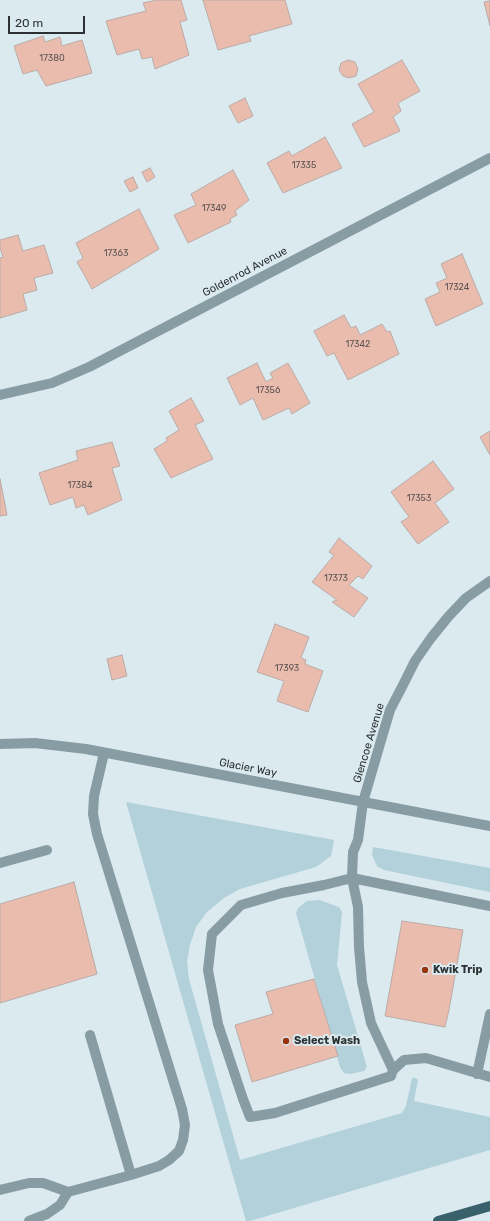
<!DOCTYPE html>
<html>
<head>
<meta charset="utf-8">
<style>
	body { margin:0 }
	#map { position:relative; width:490px; height:1221px; overflow:hidden; background:#daeaef; font-family:Rubik,sans-serif }
	canvas { display:block }
	.scale { position:absolute; left:8px; top:16px; width:77px; height:18px; box-sizing:border-box; border:2px solid #2c3234; border-top:0; padding-left:5px; font-size:12px; line-height:14px; white-space:nowrap; color:#2c3234; -webkit-text-stroke:3px #daeaef; paint-order:stroke }
</style>
</head>
<body>
<div id="map">
<canvas width="490" height="1221"></canvas>
<div class="scale">20 m</div>
</div>
<script>
const c = document.querySelector('canvas').getContext('2d');
c.lineJoin = 'round';
function fill(path, color) { c.fillStyle = color; c.fill(path, 'evenodd'); }
const shape = rows => new Path2D(rows.map(r => 'M' + r).join(''));
function strokePath(path, color, width, dash) { c.strokeStyle = color; c.lineWidth = width; c.lineCap = dash ? 'butt' : 'round'; c.setLineDash(dash || []); c.stroke(path); }
function label(font, color, halo, rows, align = 'center') {
  c.font = font + ' Rubik,sans-serif'; c.lineWidth = 4; c.setLineDash([]); c.textBaseline = 'middle'; c.strokeStyle = halo; c.fillStyle = color; for (const [text, x, y, turn = 0] of rows) {
    c.save(); c.translate(x, y); c.rotate((+turn || 0) * Math.PI / 180); c.textAlign = isNaN(turn) ? turn : align; if (halo) c.strokeText(text, 0, 0); c.fillText(text, 0, 0); c.restore();
  }
}
fill(shape([
	[126,802,334,840,331,856,316,867,240,889,224,898,207,912,196,927,190,945,187,961,189,979,240,1160,402,1113,406,1106,412,1078,416,1078,418,1080,414,1101,490,1117,490,1150,250,1221,246,1221],
	[373,847,490,868,490,892,384,870,377,866,372,855],
	[319,900,339,907,342,912,337,965,367,1067,364,1071,350,1074,344,1073,340,1067,296,913,298,908,307,901]
]), '#b2d1da');
const building = shape([
	[157,0,181,0,187,20,180,22,189,55,155,69,152,57,142,59,139,49,117,55,106,21,146,11,143,3,157,0],
	[203,0,285,0,292,24,249,36,251,41,218,50,203,0],
	[490,1,490,26,484,2,490,1],
	[43,36,45,42,60,37,62,46,82,40,92,73,46,86,37,70,23,74,14,46,43,36],
	[348,60,355,62,358,69,356,76,349,78,343,76,339,70,341,63,348,60],
	[402,60,420,91,398,103,401,111,393,117,400,131,364,147,352,124,374,112,358,84,402,60],
	[245,98,253,116,238,123,229,106,245,98],
	[325,137,342,168,283,193,267,163,289,151,292,156,325,137],
	[150,168,155,177,147,182,142,172,150,168],
	[233,170,249,200,235,211,237,215,230,219,231,222,188,243,174,215,196,205,191,194,233,170],
	[133,177,138,188,130,192,124,181,133,177],
	[139,209,159,249,92,289,77,262,83,258,76,243,139,209],
	[18,235,23,251,44,245,53,273,34,278,37,290,23,294,27,310,0,318,0,258,3,257,0,248,0,240,18,235],
	[462,254,483,304,436,326,425,299,440,292,436,283,447,278,441,264,462,254],
	[344,315,351,328,356,326,360,335,382,324,387,332,390,331,399,354,348,380,334,353,327,356,314,331,344,315],
	[257,363,266,382,273,378,270,373,288,363,310,403,292,414,289,408,263,420,253,398,240,405,227,378,257,363],
	[191,398,204,421,195,425,213,459,171,478,154,449,167,441,166,438,179,430,169,411,191,398],
	[490,431,490,455,480,437,490,431],
	[112,442,120,466,112,468,122,500,88,515,84,505,76,508,73,497,50,505,39,473,78,460,76,451,112,442],
	[433,461,454,489,435,503,449,522,418,544,401,522,409,517,391,492,433,461],
	[0,479,7,515,0,516,0,479],
	[339,538,372,566,363,579,358,576,349,585,368,598,354,617,332,602,337,600,312,582,334,555,329,552,339,538],
	[275,624,309,637,301,658,306,660,305,664,323,671,308,712,277,701,284,681,257,672,275,624],
	[122,655,127,676,112,680,107,659,122,655],
	[74,882,97,974,0,1003,0,904,74,882],
	[402,921,463,930,449,1010,445,1027,385,1016,402,921],
	[314,979,338,1056,252,1082,235,1025,273,1014,266,992,314,979]
]);
fill(building, '#eabcae');
strokePath(building, '#baaba7', 1);
strokePath(shape([
	[0,395,52,383,89,367,490,158],
	[0,744,35,743,86,749,490,826],
	[0,863,47,850],
	[490,906,352,878,324,885,282,893,241,905,212,934,208,970,218,1024,243,1099,250,1117,275,1113,391,1076,393,1070,404,1060,426,1058,490,1077],
	[90,1035,131,1175],
	[393,1070,371,1023,362,982,359,947,358,907,352,878,353,852,358,840,363,802,382,737,390,710,403,685,415,661,431,638,448,617,466,598,490,581],
	[477,1074,490,1014],
	[0,1190,29,1183,43,1183,68,1192,131,1175,159,1166,169,1160,179,1151,183,1140,185,1125,182,1109,97,834,93,814,94,796,104,753],
	[29,1221,47,1214,60,1205,68,1192]
]), '#889da3', 10);
strokePath(shape([
	[438,1221,490,1206]
]), '#39616b', 10);
for (const [x, y, r, color] of [
	[425,970,4,"#9a340c"],
	[286,1041,4,"#9a340c"]
]) { const dot = new Path2D(); dot.arc(x, y, r, 0, 2 * Math.PI); c.fillStyle = color; c.fill(dot); strokePath(dot, '#daeaef', 1.5); }
label('9px', '#5c5452', null, [
	["17380",52,58],
	["17335",304,165],
	["17349",214,208],
	["17363",116,253],
	["17324",457,287],
	["17342",358,344],
	["17356",268,390],
	["17384",80,485],
	["17353",419,498],
	["17373",336,578],
	["17393",287,668]
]);
label('11px', '#2c3234', '#daeaef', [
	["Goldenrod Avenue",245,272,-28],
	["Glencoe Avenue",369,743,-73],
	["Glacier Way",248,768,11]
]);
label('bold 11px', '#2c3234', '#daeaef', [
	["Kwik Trip",433,970],
	["Select Wash",294,1041]
], 'left');
</script>
</body>
</html>
